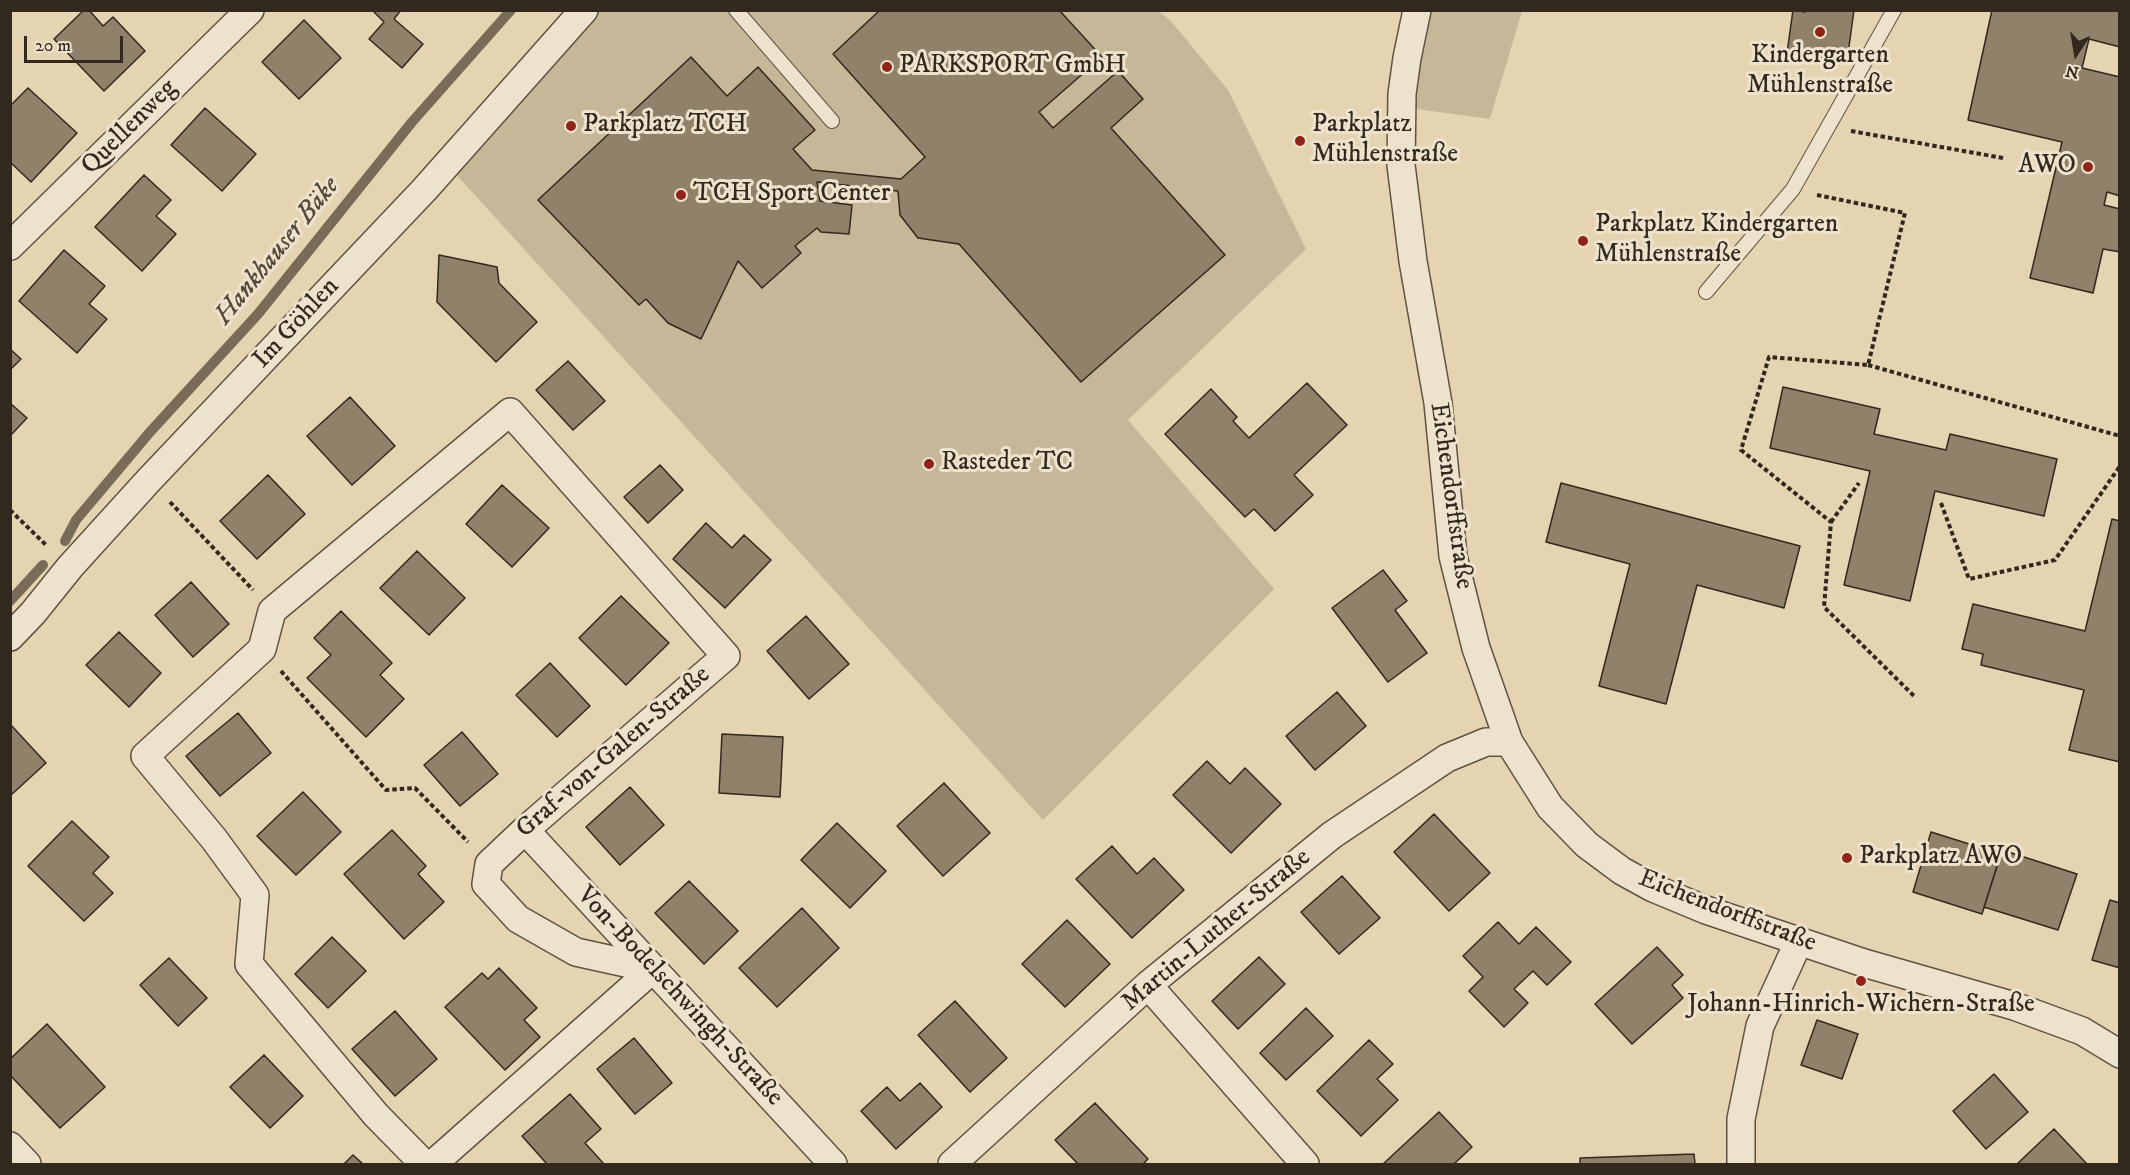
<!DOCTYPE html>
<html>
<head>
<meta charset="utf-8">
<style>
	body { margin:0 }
	#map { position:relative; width:2130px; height:1175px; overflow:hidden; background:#e4d4b1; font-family:"IM FELL DW Pica",serif }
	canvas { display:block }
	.frame { position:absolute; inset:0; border:12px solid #32281d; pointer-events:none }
	.north { position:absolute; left:2046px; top:24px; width:60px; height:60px; -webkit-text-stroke:4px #ede3cc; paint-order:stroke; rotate:192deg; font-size:16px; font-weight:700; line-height:24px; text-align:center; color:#32281d }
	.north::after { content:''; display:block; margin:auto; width:21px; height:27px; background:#32281d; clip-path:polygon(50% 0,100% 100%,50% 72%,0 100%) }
	.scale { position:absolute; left:24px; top:36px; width:99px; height:27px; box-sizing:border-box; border:3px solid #32281d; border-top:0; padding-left:8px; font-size:18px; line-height:21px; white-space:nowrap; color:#32281d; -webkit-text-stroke:4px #ede3cc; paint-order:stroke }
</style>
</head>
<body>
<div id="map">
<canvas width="2130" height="1175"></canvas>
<div class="frame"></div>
<div class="north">N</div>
<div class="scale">20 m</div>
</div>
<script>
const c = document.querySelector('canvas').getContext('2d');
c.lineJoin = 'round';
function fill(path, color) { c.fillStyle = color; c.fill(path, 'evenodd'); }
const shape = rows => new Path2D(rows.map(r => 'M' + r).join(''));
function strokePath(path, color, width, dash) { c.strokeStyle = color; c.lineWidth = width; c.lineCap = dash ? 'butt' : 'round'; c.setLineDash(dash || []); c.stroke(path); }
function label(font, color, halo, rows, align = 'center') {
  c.font = font + ' "IM FELL DW Pica",serif'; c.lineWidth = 6; c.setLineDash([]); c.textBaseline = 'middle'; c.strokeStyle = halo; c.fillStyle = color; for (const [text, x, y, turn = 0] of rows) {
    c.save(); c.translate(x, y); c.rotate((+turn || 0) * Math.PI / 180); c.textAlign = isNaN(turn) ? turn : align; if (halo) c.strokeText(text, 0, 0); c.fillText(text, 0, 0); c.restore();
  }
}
fill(shape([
	[597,11,1158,11,1170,20,1228,90,1306,249,1128,420,1274,589,1043,820,453,171],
	[1417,11,1522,11,1490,119,1402,107]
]), '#c6b798');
strokePath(shape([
	[65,541,76,520,150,432,258,314,412,122,511,10],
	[10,601,43,565]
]), '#786c58', 10);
const building = shape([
	[84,10,89,10,103,26,113,17,145,51,104,91,54,39,84,10],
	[372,10,401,10,394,19,423,44,402,68,369,39,384,22,372,10],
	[880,10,1059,10,1102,57,1039,112,1053,128,1118,71,1143,99,1111,128,1225,255,1081,382,959,244,918,238,900,215,898,191,817,182,820,201,852,205,849,234,821,232,817,228,795,246,801,253,762,288,738,261,701,339,668,323,646,299,639,305,538,200,691,57,727,96,758,67,815,130,793,149,812,170,901,179,925,157,833,54,880,10],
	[1793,10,1805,12,1805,10,1854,10,1847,61,1787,53,1793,10],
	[1992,10,2120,10,2120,47,2089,39,2082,68,2120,77,2120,196,2107,192,2104,205,2120,209,2120,252,2103,249,2093,293,2030,278,2062,142,1968,120,1992,10],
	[304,20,341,58,299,99,262,62,304,20],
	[28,88,77,133,31,182,10,162,10,106,28,88],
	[205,108,256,154,222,191,171,145,205,108],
	[144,175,171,200,156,216,176,234,142,271,95,227,144,175],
	[64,250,105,286,89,304,107,319,77,353,19,301,64,250],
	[439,255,497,267,499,283,537,322,496,362,437,302,439,255],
	[10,349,21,359,10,370,10,349],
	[568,361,605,401,573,430,536,390,568,361],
	[1307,383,1347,425,1294,475,1313,495,1275,531,1254,509,1245,517,1165,434,1211,389,1237,417,1233,421,1249,438,1307,383],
	[1783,387,1880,409,1874,434,1946,450,1950,434,2057,459,2044,516,1935,491,1910,601,1844,585,1870,471,1770,448,1783,387],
	[350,397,395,446,352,485,307,436,350,397],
	[10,403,27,418,10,436,10,403],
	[660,465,683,490,648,523,624,497,660,465],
	[268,475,305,514,257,559,220,521,268,475],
	[1561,483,1800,546,1784,608,1697,585,1666,704,1599,686,1630,564,1546,542,1561,483],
	[502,485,549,528,512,567,466,524,502,485],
	[2112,519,2120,521,2120,762,2069,750,2084,690,1981,665,1983,654,1962,649,1973,604,2085,631,2112,519],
	[706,523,732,548,744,535,771,560,725,608,673,559,706,523],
	[417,551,465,598,429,635,380,588,417,551],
	[1383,570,1407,601,1395,610,1427,653,1388,682,1332,608,1383,570],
	[191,582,229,624,193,657,155,615,191,582],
	[621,596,669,643,626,685,579,638,621,596],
	[341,611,392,663,380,675,404,699,366,737,307,678,331,655,314,638,341,611],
	[806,616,849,664,809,699,767,651,806,616],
	[119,632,161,673,129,707,86,665,119,632],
	[550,663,590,706,557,737,516,695,550,663],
	[1337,692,1366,726,1315,770,1286,736,1337,692],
	[238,713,271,753,220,796,186,756,238,713],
	[10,724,46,763,10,796,10,724],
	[462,732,498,774,460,806,424,765,462,732],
	[722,734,783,737,780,797,719,793,722,734],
	[1207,761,1230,784,1245,768,1281,804,1231,853,1173,795,1207,761],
	[944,783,990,833,943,876,897,826,944,783],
	[630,787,664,825,620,865,586,827,630,787],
	[303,792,341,832,296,875,257,836,303,792],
	[1434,814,1490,873,1449,911,1394,852,1434,814],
	[72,821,109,857,93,873,113,893,84,921,28,866,72,821],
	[837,823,886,871,850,908,801,860,837,823],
	[392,830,426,866,418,874,444,902,404,939,344,874,392,830],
	[1931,832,2001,854,1982,914,1913,892,1931,832],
	[1112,846,1137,874,1154,858,1184,890,1132,938,1076,879,1112,846],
	[2002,850,2077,874,2058,930,1984,907,2002,850],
	[1342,876,1380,918,1339,954,1301,912,1342,876],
	[689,881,738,931,704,964,655,913,689,881],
	[2110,900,2120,903,2120,968,2092,960,2110,900],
	[802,908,839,948,777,1007,739,968,802,908],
	[1067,920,1110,964,1065,1007,1022,964,1067,920],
	[1498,922,1519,944,1536,927,1571,962,1547,985,1533,971,1514,989,1528,1003,1504,1027,1469,991,1483,977,1463,956,1498,922],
	[332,937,366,971,328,1008,295,974,332,937],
	[1657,947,1683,975,1672,985,1683,998,1632,1044,1595,1004,1657,947],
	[1259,957,1285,984,1238,1029,1212,1001,1259,957],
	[169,958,207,998,178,1026,140,985,169,958],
	[499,968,537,1008,524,1020,540,1037,505,1070,445,1007,482,973,488,979,499,968],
	[955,1001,1007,1058,970,1092,918,1035,955,1001],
	[1306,1008,1333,1036,1286,1080,1260,1053,1306,1008],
	[395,1011,437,1059,395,1096,352,1049,395,1011],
	[1817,1020,1858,1034,1842,1079,1801,1065,1817,1020],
	[47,1024,105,1087,60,1128,10,1075,10,1059,47,1024],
	[634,1038,672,1083,635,1114,597,1069,634,1038],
	[1369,1040,1393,1064,1377,1079,1398,1100,1361,1136,1317,1091,1369,1040],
	[264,1055,303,1096,270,1128,230,1087,264,1055],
	[1994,1074,2028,1112,1986,1149,1953,1111,1994,1074],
	[920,1083,942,1107,896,1149,861,1111,887,1087,900,1101,920,1083],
	[570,1094,601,1129,585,1143,604,1164,547,1164,522,1136,570,1094],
	[1095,1103,1148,1159,1143,1164,1078,1164,1055,1140,1095,1103],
	[1439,1112,1472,1147,1454,1164,1383,1164,1439,1112],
	[2054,1129,2087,1164,2019,1164,2018,1163,2054,1129],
	[1694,1154,1695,1164,1580,1164,1580,1158,1694,1154],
	[353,1155,363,1164,344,1164,353,1155]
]);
fill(building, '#8f816a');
strokePath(building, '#32281d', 1.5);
const lane = shape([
	[736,10,832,121],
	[1706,292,1793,189,1894,10]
]);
const street = shape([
	[1417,10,1407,58,1402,94,1401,165,1413,261,1438,403,1453,556,1476,648,1509,742,1550,807,1587,845,1622,871,1653,888,1706,910,1864,963,2014,1006,2082,1031,2120,1054],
	[10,246,250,10],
	[10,637,33,613,70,567,149,480,425,189,584,10],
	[525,830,833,1164],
	[1148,985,1305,1164],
	[10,1146,27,1164],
	[424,1164,376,1115,249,964,255,895,214,839,145,756,262,649,272,611,510,412,726,656,525,830,489,864,486,884,518,919,576,952,653,969],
	[433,1164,653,969],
	[952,1164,1148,985,1332,835,1447,758,1486,742,1509,742],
	[1741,1164,1741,1119,1760,1026,1799,941]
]);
strokePath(lane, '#5e5342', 16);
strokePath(street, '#5e5342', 30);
strokePath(shape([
	[1851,131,2003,158],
	[1817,195,1905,213,1868,365,1769,357,1741,450,1831,522,1824,607,1914,696],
	[1868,365,2120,436],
	[170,502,253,590],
	[1941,503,1969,579,2055,560,2120,466],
	[10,510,47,546],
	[1831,522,1859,483],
	[281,671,386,790,415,788,468,842]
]), '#32281d', 4, [4.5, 3]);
strokePath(lane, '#ede3cc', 14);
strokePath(street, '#ede3cc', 27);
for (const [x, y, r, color] of [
	[1820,32,6,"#8f2418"],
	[887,67,6,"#8f2418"],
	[571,126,6,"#8f2418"],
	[1300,141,6,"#8f2418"],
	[2088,167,6,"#8f2418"],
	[681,195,6,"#8f2418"],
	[1583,241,6,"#8f2418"],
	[929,464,6,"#8f2418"],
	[1847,858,6,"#8f2418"],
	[1861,981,6,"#8f2418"]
]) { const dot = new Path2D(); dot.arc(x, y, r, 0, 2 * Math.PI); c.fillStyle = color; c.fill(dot); strokePath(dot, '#ede3cc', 2); }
label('26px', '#32281d', '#ede3cc', [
	["Kindergarten",1820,57,"center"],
	["Mühlenstraße",1820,87,"center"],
	["PARKSPORT GmbH",899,67],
	["Parkplatz TCH",583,126],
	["Parkplatz",1312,126],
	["Mühlenstraße",1312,156],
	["AWO",2076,167,"right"],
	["TCH Sport Center",693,195],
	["Parkplatz Kindergarten",1595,226],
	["Mühlenstraße",1595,256],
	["Rasteder TC",941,464],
	["Parkplatz AWO",1859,858],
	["Johann-Hinrich-Wichern-Straße",1861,1006,"center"]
], 'left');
label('26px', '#32281d', '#ede3cc', [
	["Quellenweg",130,128,-45],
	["Im Göhlen",297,324,-47],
	["Eichendorffstraße",1450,496,82],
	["Graf-von-Galen-Straße",614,753,-41],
	["Eichendorffstraße",1727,912,21],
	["Martin-Luther-Straße",1217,931,-40],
	["Von-Bodelschwingh-Straße",679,997,47]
]);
label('italic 27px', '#554a3a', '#ede3cc', [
	["Hankhauser Bäke",278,252,-51]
]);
</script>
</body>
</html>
